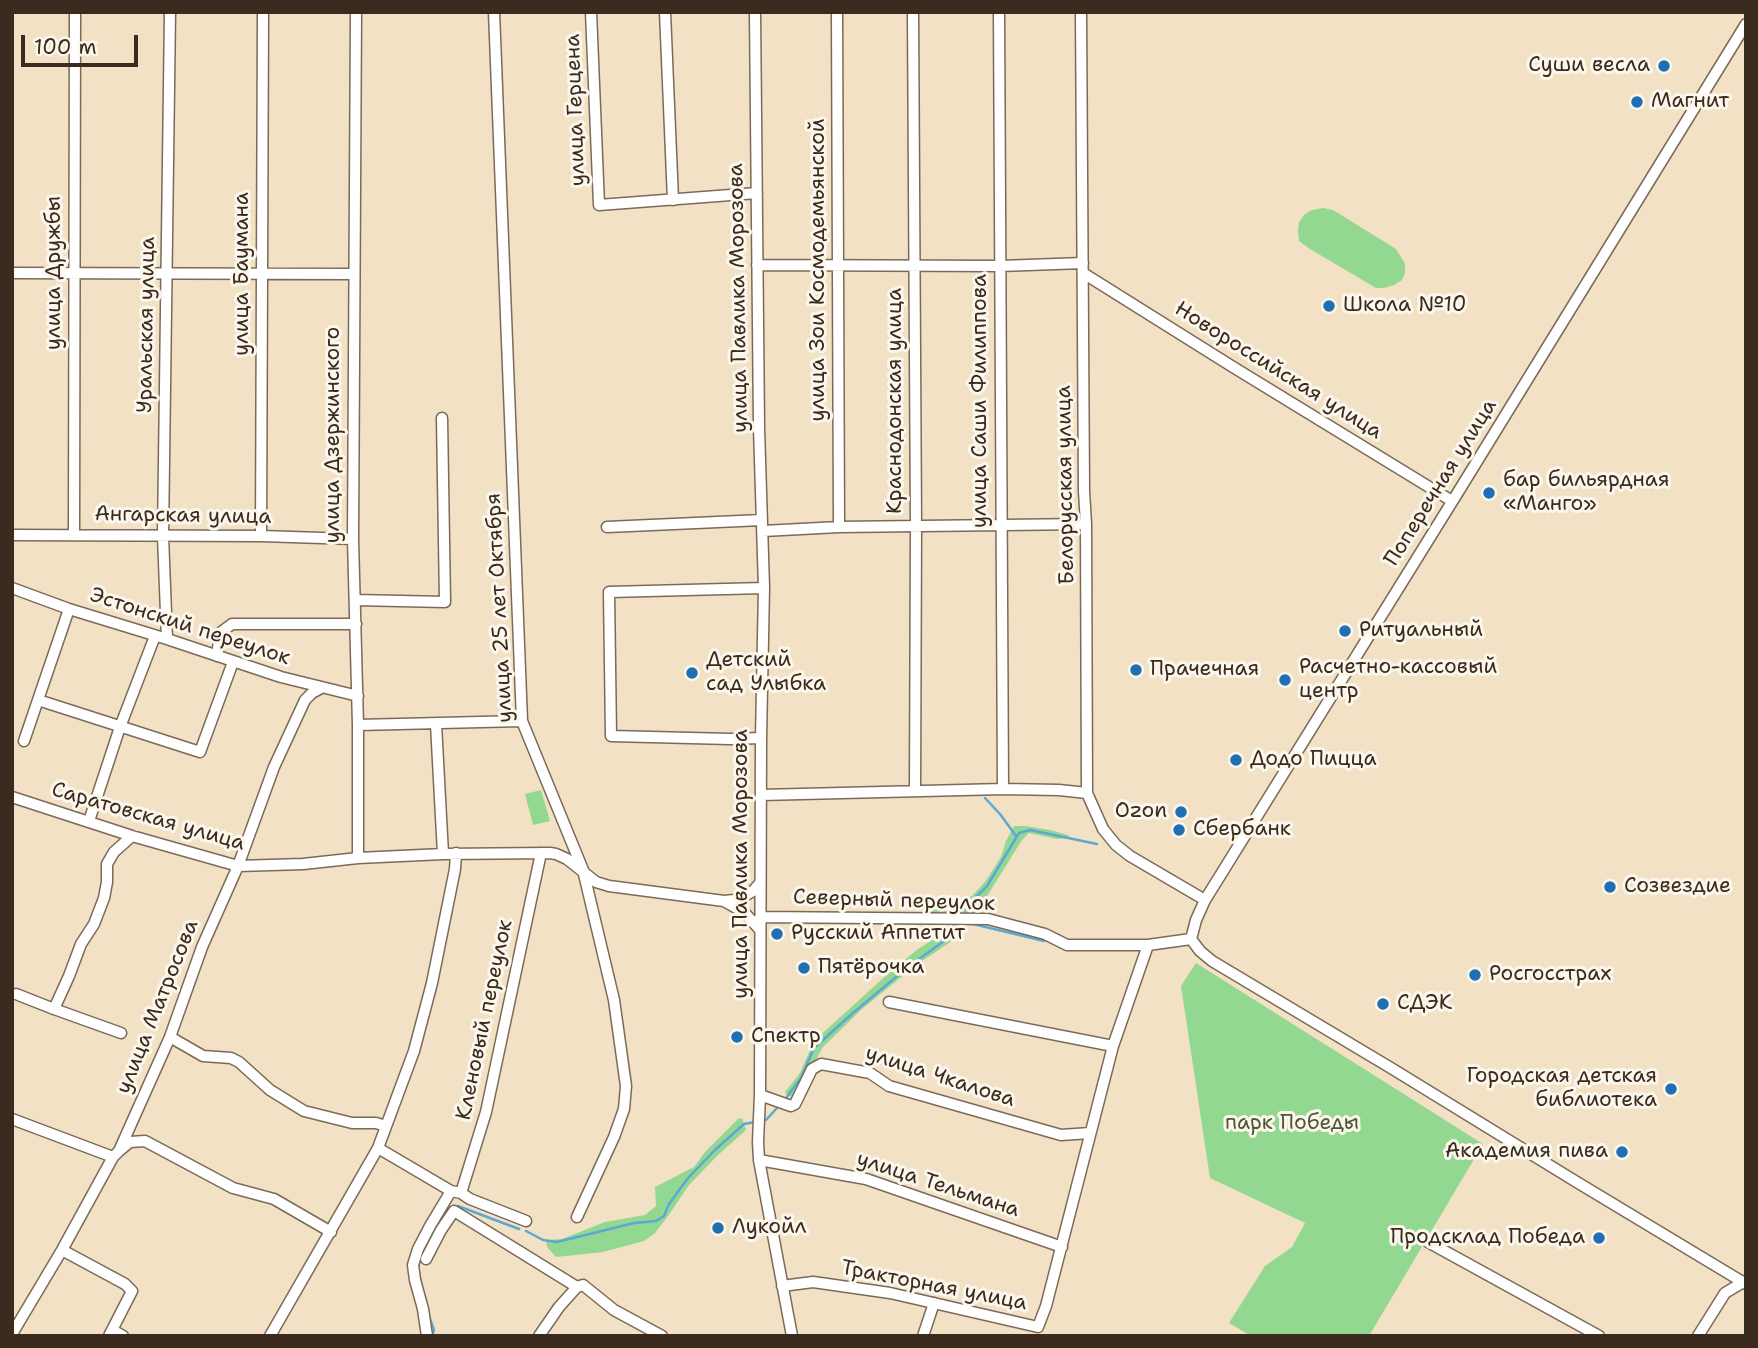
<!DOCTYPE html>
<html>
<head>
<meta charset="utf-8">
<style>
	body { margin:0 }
	#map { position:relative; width:1758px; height:1348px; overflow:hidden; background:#f2e1c4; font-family:"Shantell Sans",sans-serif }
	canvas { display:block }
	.frame { position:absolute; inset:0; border:14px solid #3b2a1e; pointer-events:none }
	.scale { position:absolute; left:21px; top:35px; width:117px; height:32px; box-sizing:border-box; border:4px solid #3b2a1e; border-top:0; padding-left:9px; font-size:21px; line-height:24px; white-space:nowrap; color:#3b2a1e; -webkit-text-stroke:5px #fbf7ec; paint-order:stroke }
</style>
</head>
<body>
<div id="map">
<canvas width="1758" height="1348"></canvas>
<div class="frame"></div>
<div class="scale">100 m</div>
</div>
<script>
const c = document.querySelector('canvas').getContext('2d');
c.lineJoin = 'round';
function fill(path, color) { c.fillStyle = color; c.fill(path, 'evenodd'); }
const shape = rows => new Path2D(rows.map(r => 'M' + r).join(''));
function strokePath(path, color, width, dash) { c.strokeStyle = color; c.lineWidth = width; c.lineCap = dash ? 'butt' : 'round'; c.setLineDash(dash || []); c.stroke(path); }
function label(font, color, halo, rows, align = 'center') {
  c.font = font + ' "Shantell Sans",sans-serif'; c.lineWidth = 6; c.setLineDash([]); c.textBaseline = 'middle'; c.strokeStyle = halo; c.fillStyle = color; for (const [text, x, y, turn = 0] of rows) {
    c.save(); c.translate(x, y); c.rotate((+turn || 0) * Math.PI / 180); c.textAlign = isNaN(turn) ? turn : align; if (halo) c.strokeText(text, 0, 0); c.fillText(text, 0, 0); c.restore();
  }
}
fill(shape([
	[1323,208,1333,210,1396,249,1405,264,1405,273,1402,280,1394,285,1384,288,1376,288,1310,249,1299,241,1298,231,1299,222,1305,214,1312,210],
	[541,790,550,821,533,825,525,794],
	[1014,826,1025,826,1050,830,1068,835,1069,838,1057,839,1029,833,1022,840,979,909,972,914,935,914,931,911,957,903,972,896,985,882,1001,857,1006,841],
	[955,921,962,923,964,929,958,937,916,965,862,1009,823,1047,797,1093,792,1097,788,1096,785,1092,800,1073,814,1041,891,971,918,949,948,930],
	[1196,963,1483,1144,1369,1336,1251,1336,1229,1323,1265,1266,1292,1247,1305,1223,1210,1178,1181,986],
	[742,1118,746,1130,717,1156,689,1185,668,1216,655,1233,644,1241,603,1252,556,1257,547,1247,546,1240,562,1239,605,1222,645,1215,656,1206,655,1187,694,1167,705,1152,738,1119]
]), '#93d891');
strokePath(shape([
	[985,798,1000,814,1016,836],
	[959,914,987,886,1019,833,1030,830,1097,844],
	[969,923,1044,941],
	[786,1098,801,1078,814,1048,853,1013,908,967,958,931,958,922],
	[766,1120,777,1108],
	[526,1231,543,1240,557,1242,634,1223,656,1221,664,1216,669,1204,688,1178,715,1150,744,1124,755,1122],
	[422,1252,437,1224,450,1208,458,1206,519,1229],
	[420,1258,418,1268,423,1293],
	[428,1313,434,1330,432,1336]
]), '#5da7d5', 2.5);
const minor = shape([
	[356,12,353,539,358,725,358,858],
	[494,12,522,721,583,870,614,1000,626,1086,624,1109,614,1137,577,1217],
	[591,12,599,205,757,193],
	[665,12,673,200],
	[755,12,759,428,764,588,761,738,760,1095,758,1142,759,1160,792,1336],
	[837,12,839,527],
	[913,12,916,526,915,791],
	[999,12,1003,789],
	[1081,12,1084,491,1086,524,1087,793,1103,829,1116,845,1130,856,1205,900],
	[1746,24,1460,489,1205,900,1196,920,1191,939,1200,951,1212,961,1391,1068,1575,1181,1746,1284],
	[757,265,1000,266,1083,263],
	[12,273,353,274],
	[1083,273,1233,367,1452,501],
	[607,527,762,520],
	[763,531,839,527,1086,524],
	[74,534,75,12],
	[12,535,261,536,353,539],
	[261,536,263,12],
	[12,588,69,609,167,639,281,677,358,696],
	[355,600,445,602,442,418],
	[167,639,163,536,170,12],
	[217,656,220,633,232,624,356,624],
	[38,700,200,752,233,662],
	[436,724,443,854],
	[358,725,522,721],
	[761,738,730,739,611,736,609,592,764,588],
	[24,741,69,609],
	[761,795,1003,789,1059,790,1087,793],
	[12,797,132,836,238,866,303,864,358,858,443,854,550,853,556,854,567,859,596,882,609,886,724,901,734,900,743,897,753,891,760,883],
	[89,821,120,727,155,636],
	[724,901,744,912,760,930],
	[760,917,988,919,1045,934,1067,945,1148,945],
	[16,994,54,1009,121,1033],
	[889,1002,1113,1046],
	[54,1009,69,976,81,944,94,924,104,898,107,882,107,864,114,852,132,836],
	[170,1037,203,1056,231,1058,239,1062,270,1090,304,1111,352,1123,376,1123,386,1126],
	[760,1095,791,1106,795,1104,812,1069,821,1064,870,1073,889,1086,1061,1135,1090,1133],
	[12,1119,113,1157],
	[378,1148,451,1191,461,1193,470,1199,526,1221],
	[119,1151,130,1142,145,1141,233,1188,274,1199,331,1232],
	[759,1160,866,1179,1062,1247],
	[461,1193,486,1112,541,853],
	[1428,1242,1599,1336],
	[62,1250,125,1284,132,1291,109,1336],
	[426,1259,441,1230,454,1211,577,1287,583,1285,614,1310,662,1336],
	[782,1286,813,1282,890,1293,1038,1327,1046,1306,1113,1046,1148,945,1191,939],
	[112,1330,123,1336],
	[12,1334,62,1250,113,1157,119,1151,170,1037,202,947,238,866,274,767,305,700,312,693,321,688],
	[270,1336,378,1148,414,1051,432,983,455,869,456,853],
	[427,1336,423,1309,415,1280,413,1265,418,1249,430,1226,451,1191],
	[539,1336,559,1307,577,1287],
	[923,1336,934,1303],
	[1698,1336,1725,1293,1745,1281]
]);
strokePath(minor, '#7b6a58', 13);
strokePath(minor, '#fff', 10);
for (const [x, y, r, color] of [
	[1664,66,7,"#1f6fb2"],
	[1637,102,7,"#1f6fb2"],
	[1329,306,7,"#1f6fb2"],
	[1489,493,7,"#1f6fb2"],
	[1345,631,7,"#1f6fb2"],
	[1136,670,7,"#1f6fb2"],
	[692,673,7,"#1f6fb2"],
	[1285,680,7,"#1f6fb2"],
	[1236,760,7,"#1f6fb2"],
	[1181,812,7,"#1f6fb2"],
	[1179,830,7,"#1f6fb2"],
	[1610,887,7,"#1f6fb2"],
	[777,934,7,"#1f6fb2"],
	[804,968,7,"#1f6fb2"],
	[1475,975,7,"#1f6fb2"],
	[1383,1004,7,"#1f6fb2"],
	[737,1037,7,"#1f6fb2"],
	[1671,1089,7,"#1f6fb2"],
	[1622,1152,7,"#1f6fb2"],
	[718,1228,7,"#1f6fb2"],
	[1599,1238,7,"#1f6fb2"]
]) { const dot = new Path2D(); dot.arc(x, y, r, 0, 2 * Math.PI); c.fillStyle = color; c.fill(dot); strokePath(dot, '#fbf7ec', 2.5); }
label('21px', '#3b2a1e', '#fbf7ec', [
	["Суши весла",1650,66,"right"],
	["Магнит",1651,102],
	["Школа №10",1343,306],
	["бар бильярдная",1503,481],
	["«Манго»",1503,505],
	["Ритуальный",1359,631],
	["Детский",706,661],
	["сад Улыбка",706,685],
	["Расчетно-кассовый",1299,668],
	["центр",1299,692],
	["Прачечная",1150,670],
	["Додо Пицца",1250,760],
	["Ozon",1167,812,"right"],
	["Сбербанк",1193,830],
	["Созвездие",1624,887],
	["Русский Аппетит",791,934],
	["Пятёрочка",818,968],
	["Росгосстрах",1489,975],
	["СДЭК",1397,1004],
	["Спектр",751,1037],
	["Городская детская",1657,1077,"right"],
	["библиотека",1657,1101,"right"],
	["Академия пива",1608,1152,"right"],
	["Лукойл",732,1228],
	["Продсклад Победа",1585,1238,"right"]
], 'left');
label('21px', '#3b2a1e', '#fbf7ec', [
	["улица Герцена",576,110,-92],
	["улица Зои Космодемьянской",819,270,-90],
	["улица Дружбы",55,273,-90],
	["улица Баумана",243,274,-90],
	["улица Павлика Морозова",739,298,-91],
	["Уральская улица",147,325,-89],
	["Новороссийская улица",1278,371,32],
	["Краснодонская улица",896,401,-90],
	["улица Саши Филиппова",981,401,-90],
	["улица Дзержинского",334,435,-90],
	["Поперечная улица",1441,483,-58],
	["Белорусская улица",1066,485,-91],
	["Ангарская улица",183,516,1],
	["улица 25 лет Октября",500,608,-93],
	["Эстонский переулок",190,627,18],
	["Саратовская улица",148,817,16],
	["улица Павлика Морозова",742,864,-90],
	["Северный переулок",894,901,2],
	["улица Матросова",158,1007,-68],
	["Кленовый переулок",485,1020,-78],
	["улица Чкалова",940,1077,18],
	["улица Тельмана",938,1185,18],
	["Тракторная улица",934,1286,11]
]);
label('21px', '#51563b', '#fbf7ec', [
	["парк Победы",1292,1124]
]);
</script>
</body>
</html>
